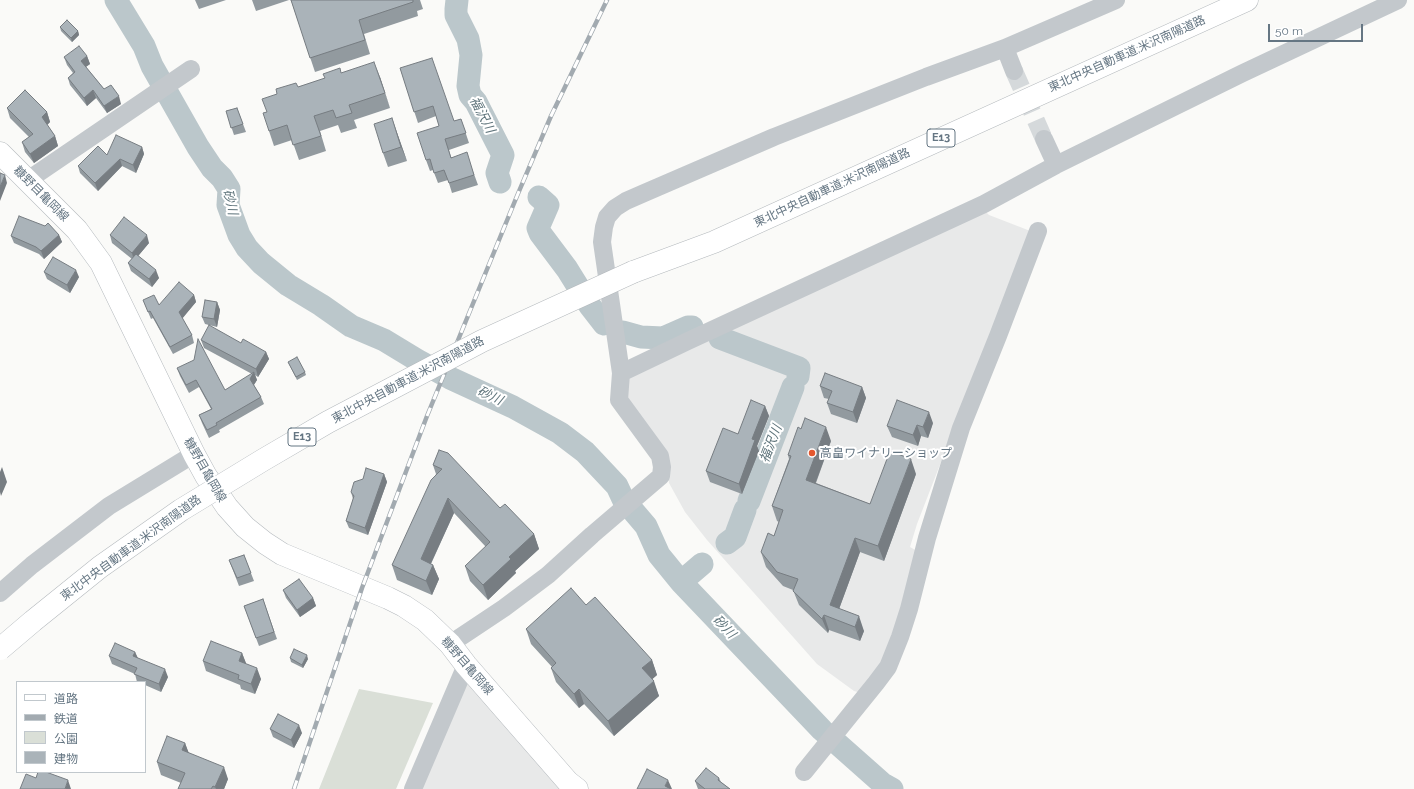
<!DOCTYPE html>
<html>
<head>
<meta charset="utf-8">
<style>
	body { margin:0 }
	#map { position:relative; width:1414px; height:789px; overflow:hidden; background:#fafaf8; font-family:Raleway,"Noto Sans JP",sans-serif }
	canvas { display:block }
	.legend { position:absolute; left:16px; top:681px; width:130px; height:92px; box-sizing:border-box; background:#fff; border:1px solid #c1c8cd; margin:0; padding:5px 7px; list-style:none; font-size:12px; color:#657683 }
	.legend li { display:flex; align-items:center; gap:8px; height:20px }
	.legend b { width:20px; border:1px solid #c1c8cd }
	.scale { position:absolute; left:1268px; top:24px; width:95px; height:18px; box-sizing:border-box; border:2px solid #657683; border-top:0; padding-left:5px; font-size:12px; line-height:14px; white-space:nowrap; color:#657683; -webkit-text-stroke:3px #fff; paint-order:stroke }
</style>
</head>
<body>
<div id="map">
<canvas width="1414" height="789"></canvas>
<ul class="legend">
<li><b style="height:5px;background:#fff"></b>道路</li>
<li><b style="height:5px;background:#a2aab0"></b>鉄道</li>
<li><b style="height:11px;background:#dadfd7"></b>公園</li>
<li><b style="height:11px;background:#aab3b9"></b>建物</li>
</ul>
<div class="scale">50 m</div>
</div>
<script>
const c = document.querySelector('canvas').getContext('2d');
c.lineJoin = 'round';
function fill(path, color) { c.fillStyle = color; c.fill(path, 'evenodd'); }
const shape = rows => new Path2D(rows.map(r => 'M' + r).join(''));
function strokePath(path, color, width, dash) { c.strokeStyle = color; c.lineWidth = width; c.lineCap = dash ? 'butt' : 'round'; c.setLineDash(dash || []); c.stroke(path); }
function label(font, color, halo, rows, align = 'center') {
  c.font = font + ' Raleway,"Noto Sans JP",sans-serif'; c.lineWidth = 4; c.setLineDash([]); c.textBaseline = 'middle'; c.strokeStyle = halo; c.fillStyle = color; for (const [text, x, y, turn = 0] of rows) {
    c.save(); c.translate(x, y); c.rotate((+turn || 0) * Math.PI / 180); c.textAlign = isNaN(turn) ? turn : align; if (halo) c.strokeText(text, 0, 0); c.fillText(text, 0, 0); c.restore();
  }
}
fill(shape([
	[983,209,989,215,1033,232,991,333,917,524,910,547,917,551,894,637,885,657,861,693,854,691,817,664,707,540,685,512,669,483,667,466,624,398,627,377],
	[466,665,577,789,413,789]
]), '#e8e9e9');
fill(shape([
	[359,689,433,703,396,789,319,789]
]), '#dadfd7');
strokePath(shape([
	[116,0,144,46,152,66,198,147,212,168,222,178,229,189,228,205,239,235,247,248,261,263,288,285,321,305,351,326,384,340,417,360,450,378,513,407,560,433,585,452,617,486,623,499,646,526,659,555,681,582,822,730,883,784,892,789],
	[457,0,456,9,456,15,468,39,471,55,468,86,470,95,476,102,503,155,497,173,500,182],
	[539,197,548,205,538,228,540,233,567,269,590,306,604,324],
	[623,332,641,337,663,338,688,327,692,327],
	[720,338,799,368,798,376],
	[749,501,793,387],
	[727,543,735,537,745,510],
	[681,582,702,564]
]), '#bbc7cb', 23);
strokePath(shape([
	[1014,71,1044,139]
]), '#d5d9db', 18, [18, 9]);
const major = shape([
	[0,153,77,230,101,263,194,454,206,476,227,507,245,527,265,543,282,554,388,598,404,606,425,620,450,644,466,665,568,782,577,789]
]);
const highway = shape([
	[633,272,714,242,1247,0]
]);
strokePath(major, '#b5babe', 23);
strokePath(highway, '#b4b9bd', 23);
strokePath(shape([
	[1005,48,1014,71],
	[1044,139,1056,165],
	[28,180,191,69],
	[621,373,688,341,984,204,1056,165,1243,73,1398,0],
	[0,593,32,565,109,506,194,454],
	[450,644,504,608,548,575,592,535,661,476,662,467,660,456,619,400,621,373,602,242,604,227,607,217,615,208,626,201,642,194,774,137,926,77,1005,48,1116,0],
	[804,772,876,683,888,667,900,637,909,609,927,538,961,428,998,336,1038,231],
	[413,789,466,665]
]), '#c3c8cc', 18);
strokePath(major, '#fff', 22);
strokePath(highway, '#fff', 22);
const rail = shape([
	[294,789,362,588,427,416,517,196,551,116,607,0]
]);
strokePath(rail, '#a2aab0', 4.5);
strokePath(rail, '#fff', 3, [9]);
const highwayBridge = shape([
	[0,649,33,621,100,567,181,510,263,460,328,422,482,341,633,272]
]);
strokePath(highwayBridge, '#b4b9bd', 23, []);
strokePath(highwayBridge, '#fff', 22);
fill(shape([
	[195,0,226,0,199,9],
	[252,0,289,0,256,11],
	[291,0,420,0,423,9,417,11,418,16,364,34,370,54,315,72],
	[60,27,78,31,79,35,72,42,61,31],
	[87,56,90,64,86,67,104,89,121,104,107,113,96,98,87,106,70,85,68,78,73,73,67,65,64,57],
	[400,68,454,121,461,119,469,143,449,150,451,157,470,163,478,185,452,193,448,180,438,183,433,170,430,171,426,160,439,126,436,116,418,123],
	[342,73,380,77,390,108,354,120,357,128,341,133,338,125,320,131,326,151,299,160,292,140,274,146,269,131,267,112,298,87],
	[7,108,47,112,50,122,47,125,55,136,58,146,34,163,25,152,22,142,29,137,10,118],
	[237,108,246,132,234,135,226,111],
	[392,118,407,161,388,167,383,153],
	[142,147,144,154,136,173,122,166,98,191,80,173,78,166,107,155],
	[59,235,62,242,44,259,39,254,14,243,11,236],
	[110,235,149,243,138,256,159,278,152,287,131,271,128,263,132,259,112,243],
	[44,272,79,277,70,293,47,279],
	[194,295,196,302,182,318,192,335,194,343,173,354,153,318,151,319,143,300,159,305],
	[217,302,220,310,217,327,205,324,202,317],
	[201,340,266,352,269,359,258,377,255,375,257,380,254,385,261,397,264,404,219,430,220,432,209,438,202,423,199,415,211,409,199,387,189,393,180,376,177,368,225,390,252,374,204,348],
	[288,362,305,372,306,375,297,380],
	[820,386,862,387,866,398,857,423,831,414,827,403,829,399,824,398],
	[765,406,769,416,757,446,759,451,742,494,710,482,706,471,738,434],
	[933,423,928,438,921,436,918,446,892,437,887,426],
	[831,441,816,483,870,504,916,474,884,561,860,552,839,609,864,631,860,641,829,630,828,633,799,605,793,590,783,586,766,567,761,552,774,536,779,522,777,521,772,506,789,459,788,455],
	[439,450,500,508,534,534,539,549,515,571,516,573,488,600,470,581,465,566,486,547,454,513,431,564,433,565,439,579,432,595,397,580,392,565,436,474,433,465],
	[384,474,387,482,368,535,349,528,346,521,353,499,351,492],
	[244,555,254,581,239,586,229,560],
	[283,590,313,598,316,606,300,617,286,598],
	[263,599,277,639,259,646,244,606],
	[586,605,652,660,657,675,652,679,659,696,614,736,584,704,579,708,556,682,551,668,552,667,531,644,526,629],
	[135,652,138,658,168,677,161,692,145,685,145,682,137,682,135,674,112,664,109,656],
	[242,653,246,664,261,679,255,694,241,689,240,685,206,671,203,661],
	[290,658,308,659,303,668,291,662],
	[270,729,302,733,294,748,273,737],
	[185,743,188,752,228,779,224,789,178,789,181,783,161,775,157,762],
	[719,778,721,782,730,789,698,789,695,781]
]), '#929a9f');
fill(shape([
	[78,31,79,35,72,42,71,38],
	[87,56,90,64,84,68,81,61],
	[374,62,380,77,390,108,385,93],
	[93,90,96,98,87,106,84,98],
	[119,96,121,104,107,113,104,106],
	[47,112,50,122,45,127,42,117],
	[392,118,397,133,407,161,401,147],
	[55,136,58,146,34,163,30,154],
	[142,147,144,154,136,173,133,165],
	[120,159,122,166,98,191,95,183],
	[5,175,7,183,0,201,0,187],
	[59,235,62,242,44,259,41,251],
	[147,235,149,243,134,261,132,253],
	[76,270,79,277,70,293,67,285],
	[156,270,159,278,152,287,149,279],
	[194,295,196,302,182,319,179,312],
	[217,302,220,310,217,327,214,319],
	[266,352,269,359,258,377,256,369],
	[254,372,257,380,253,386,250,379],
	[862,387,866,398,857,423,853,412],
	[765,406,769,416,757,446,759,451,742,494,739,484,752,439],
	[929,412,933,423,928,438,923,427],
	[917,425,921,436,918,446,913,435],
	[826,427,831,441,811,495,806,480],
	[911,459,916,474,884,561,878,546],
	[2,467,7,482,1,496,0,492,0,472],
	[384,474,387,482,368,535,365,528],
	[448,498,454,513,426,574,421,559],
	[534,534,539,549,515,571,516,573,488,600,483,585,509,557],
	[855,538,860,552,835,620,830,605],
	[433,565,439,579,432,595,426,581],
	[313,598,316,606,300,617,297,610],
	[824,615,829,630,828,633,822,619],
	[859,616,864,631,860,641,855,627],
	[135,652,138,659,133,656],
	[242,653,246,663,243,672,239,661],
	[307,655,308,659,303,668,302,665],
	[652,660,657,675,648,683,642,668],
	[257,668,261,679,255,694,251,684],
	[165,669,168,677,161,692,159,684],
	[654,681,659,696,614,736,608,721],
	[579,689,584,704,579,708,574,694],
	[299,725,302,733,294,748,291,740],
	[185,743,190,756,182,750],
	[224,767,228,779,224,789,216,789,215,787],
	[68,780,71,789,65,789],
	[668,780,672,789,666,789,665,786]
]), '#777d82');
const building = shape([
	[291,0,413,0,413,2,359,20,365,40,310,58,291,0],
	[67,20,78,31,71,38,60,27,67,20],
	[79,46,87,56,81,61,104,89,111,85,119,96,104,106,93,90,84,98,68,78,75,72,64,57,79,46],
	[432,58,454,121,461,119,466,133,445,139,451,158,467,152,474,175,449,183,444,170,434,173,430,159,426,160,417,133,439,126,433,106,414,112,400,68,432,58],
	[374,62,385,93,349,105,352,113,336,118,333,110,314,116,321,136,293,145,287,125,269,131,263,113,267,112,262,99,277,94,276,89,296,83,298,87,325,78,323,74,340,68,341,73,374,62],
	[25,90,47,112,42,117,55,136,30,154,22,142,33,134,7,108,25,90],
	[237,108,243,124,231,128,226,111,237,108],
	[392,118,401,147,383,153,374,124,392,118],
	[116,135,142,147,133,165,120,159,95,183,78,166,98,146,107,155,116,135],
	[0,173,5,175,0,187,0,173],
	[19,216,45,226,48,223,59,235,41,251,36,247,11,236,19,216],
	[124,217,147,235,132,253,110,235,124,217],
	[136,254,156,270,149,279,128,263,136,254],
	[53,257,76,270,67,285,44,272,53,257],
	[179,282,194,295,179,312,192,335,170,347,150,311,148,312,143,300,154,295,159,305,179,282],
	[205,300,217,302,214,319,202,317,205,300],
	[209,325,241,343,243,339,266,352,256,369,201,340,209,325],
	[198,339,225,390,254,372,250,379,261,397,216,423,217,425,207,430,199,415,212,409,196,380,186,385,177,368,194,360,198,339],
	[297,357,305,372,296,377,288,362,297,357],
	[825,373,862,387,853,412,827,403,832,391,820,386,825,373],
	[751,400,765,406,752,439,755,440,739,484,706,471,723,428,738,434,751,400],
	[897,400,929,412,923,427,917,425,913,435,887,426,897,400],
	[805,418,826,427,806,480,870,504,890,451,911,459,878,546,855,538,830,605,859,616,855,627,824,615,822,619,793,591,798,579,777,572,761,552,768,533,774,536,783,510,772,506,791,456,788,455,798,427,801,429,805,418],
	[439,450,448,453,500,508,505,504,534,534,509,557,511,559,483,585,465,566,490,542,448,498,421,559,433,565,426,581,392,565,431,480,442,469,433,465,439,450],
	[366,468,384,474,365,528,346,521,354,496,351,492,354,482,363,479,366,468],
	[244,555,251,573,237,578,229,560,244,555],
	[299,579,313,598,297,610,283,590,299,579],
	[571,588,586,605,595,597,652,660,642,668,654,681,608,721,579,689,574,694,551,668,556,663,526,629,571,588],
	[263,599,274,632,256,638,244,606,263,599],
	[211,641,242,653,239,661,257,668,251,684,238,679,239,675,203,661,211,641],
	[115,643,135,652,133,656,165,669,159,684,134,674,137,668,109,656,115,643],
	[294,649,307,655,302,665,290,658,294,649],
	[278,714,299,725,291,740,270,729,278,714],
	[167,736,185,743,182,750,224,767,215,787,213,786,211,789,178,789,185,773,157,762,167,736],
	[706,768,719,778,718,780,730,789,705,789,695,781,706,768],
	[647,769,668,780,665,786,671,789,637,789,647,769],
	[38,772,46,772,68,780,65,789,20,789,26,774,36,778,38,772]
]);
fill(building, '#aab3b9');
strokePath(building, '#777d82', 1);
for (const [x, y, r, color] of [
	[812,453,4,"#e4572e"]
]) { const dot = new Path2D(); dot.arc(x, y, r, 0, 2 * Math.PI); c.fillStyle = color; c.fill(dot); strokePath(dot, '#fff', 1.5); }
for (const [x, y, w] of [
	[941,138,28],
	[302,437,28]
]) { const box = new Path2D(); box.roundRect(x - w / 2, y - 9, w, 18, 3); c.fillStyle = '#fff'; c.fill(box); strokePath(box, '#657683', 1); }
label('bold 11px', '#657683', null, [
	["E13",941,138],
	["E13",302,437]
]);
label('12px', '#657683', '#fff', [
	["東北中央自動車道;米沢南陽道路",1127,54,-24],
	["東北中央自動車道;米沢南陽道路",832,188,-25],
	["糠野目亀岡線",41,194,45],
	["東北中央自動車道;米沢南陽道路",408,380,-28],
	["糠野目亀岡線",205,470,60],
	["東北中央自動車道;米沢南陽道路",131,548,-36],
	["糠野目亀岡線",467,666,49]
]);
label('12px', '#657683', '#fff', [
	["高畠ワイナリーショップ",820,453]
], 'left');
label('italic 13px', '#60757c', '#fff', [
	["福沢川",482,115,62],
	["砂川",230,202,77],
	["砂川",490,396,25],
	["福沢川",771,444,-69],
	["砂川",724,627,46]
]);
</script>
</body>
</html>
